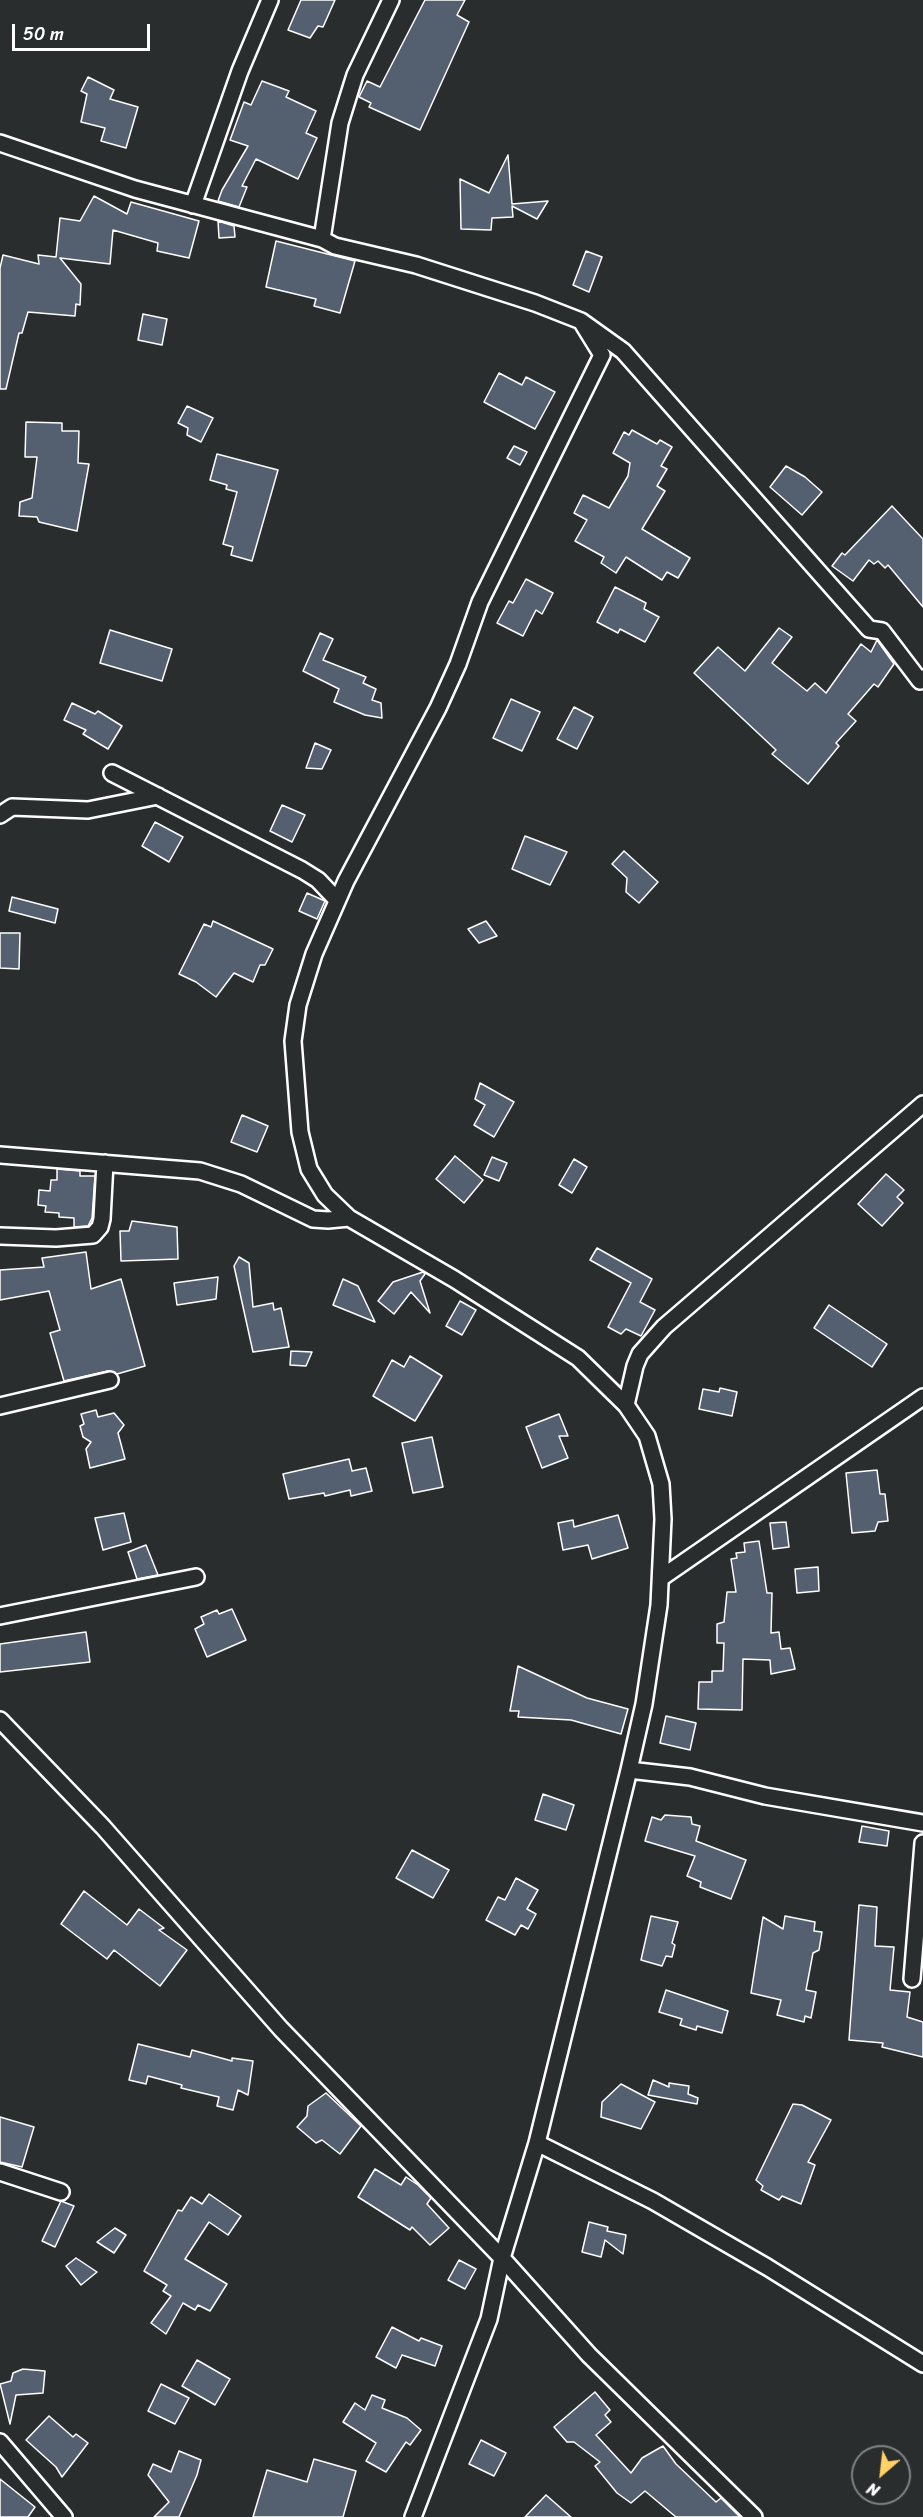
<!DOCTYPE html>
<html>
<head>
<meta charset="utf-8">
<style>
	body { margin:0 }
	#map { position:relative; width:923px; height:2517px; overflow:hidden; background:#2a2d2e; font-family:Sriracha,sans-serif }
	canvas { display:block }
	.north { position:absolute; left:851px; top:2445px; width:60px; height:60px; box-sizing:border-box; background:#2a2d2e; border:2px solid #7f8182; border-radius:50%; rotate:208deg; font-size:16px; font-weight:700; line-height:24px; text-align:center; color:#fff }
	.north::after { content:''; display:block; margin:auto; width:21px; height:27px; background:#ffd166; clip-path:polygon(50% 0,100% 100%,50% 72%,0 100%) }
	.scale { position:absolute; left:12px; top:24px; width:138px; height:27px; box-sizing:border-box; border:3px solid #fff; border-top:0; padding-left:8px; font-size:18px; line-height:21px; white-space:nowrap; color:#fff; -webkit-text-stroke:4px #2a2d2e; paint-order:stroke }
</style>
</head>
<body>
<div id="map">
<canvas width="923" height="2517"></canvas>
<div class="north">N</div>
<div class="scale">50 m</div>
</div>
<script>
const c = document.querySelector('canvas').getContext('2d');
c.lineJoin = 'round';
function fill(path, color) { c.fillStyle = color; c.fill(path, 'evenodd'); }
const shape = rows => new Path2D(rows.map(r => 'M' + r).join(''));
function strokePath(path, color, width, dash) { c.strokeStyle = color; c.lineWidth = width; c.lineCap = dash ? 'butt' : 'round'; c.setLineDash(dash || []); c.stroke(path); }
const building = shape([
	[301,0,335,0,323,27,318,26,310,38,288,30,301,0],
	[425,0,465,0,457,15,469,22,420,130,369,107,371,103,359,97,367,81,380,87,425,0],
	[88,77,114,90,110,99,138,107,126,148,101,141,105,128,81,122,87,94,81,91,88,77],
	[262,81,289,91,286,97,316,111,306,133,317,138,298,179,256,159,242,186,247,187,239,207,218,201,222,190,248,146,230,140,244,102,251,105,262,81],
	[508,155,512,204,548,201,537,219,512,206,513,217,492,218,491,230,461,229,460,179,489,193,508,155],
	[94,196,127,214,131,202,199,221,189,258,157,251,158,243,113,230,110,264,60,258,81,284,80,305,76,304,75,316,28,312,22,333,19,333,6,389,0,389,0,268,3,255,39,264,38,255,56,257,60,218,80,221,94,196],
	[218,221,234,226,235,237,219,238,218,221],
	[276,241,355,261,340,313,314,306,316,299,266,287,276,241],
	[586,251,602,257,589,292,573,285,586,251],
	[143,314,167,319,162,345,138,340,143,314],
	[499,373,522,385,526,377,555,392,535,429,484,402,499,373],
	[187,406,213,418,201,442,187,435,188,428,178,423,187,406],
	[26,422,62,423,62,431,79,431,78,463,89,464,77,531,39,522,37,517,19,516,20,502,32,498,37,457,25,457,26,422],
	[632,430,657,444,660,440,672,447,661,466,667,469,657,486,665,491,642,529,690,558,678,578,667,572,662,580,626,557,616,573,601,563,604,557,575,541,587,520,574,513,583,495,609,508,628,476,630,463,613,453,624,432,629,435,632,430],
	[514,446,527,452,520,465,507,458,514,446],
	[217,454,278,470,252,561,231,555,233,547,223,544,237,492,226,489,227,485,210,480,217,454],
	[786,466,805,477,822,492,802,515,770,487,786,466],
	[892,506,923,539,923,607,888,565,885,568,878,561,874,564,869,560,853,581,832,566,842,553,845,555,892,506],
	[526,579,553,593,542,614,536,610,523,636,497,623,509,601,513,603,526,579],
	[615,587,646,603,644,609,659,617,645,642,620,629,618,633,597,622,615,587],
	[779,628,792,637,772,663,807,691,815,683,826,693,861,644,871,652,877,640,894,664,878,687,874,684,848,714,856,721,836,743,839,746,808,784,772,754,776,750,694,673,718,647,745,671,779,628],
	[110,630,172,649,162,681,100,663,110,630],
	[320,633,333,639,323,660,366,677,363,683,376,689,372,700,381,703,382,718,365,715,334,702,339,689,303,671,320,633],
	[511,699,540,712,522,751,493,738,511,699],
	[72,703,95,714,98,711,122,726,108,749,83,734,86,730,64,720,72,703],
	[574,707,593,717,577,749,557,739,574,707],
	[315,743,331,750,322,769,306,768,315,743],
	[282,805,305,815,292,842,270,831,282,805],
	[155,822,183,837,169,862,142,846,155,822],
	[525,836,567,852,550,885,512,869,525,836],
	[624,851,658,882,639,903,626,892,627,878,612,864,624,851],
	[307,893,325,901,317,919,299,911,307,893],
	[12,897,58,909,55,923,9,911,12,897],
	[213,921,273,949,265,965,260,965,253,982,234,973,216,997,196,982,179,974,204,924,211,927,213,921],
	[486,921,497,936,479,943,468,929,486,921],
	[0,933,20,933,19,969,0,968,0,933],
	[480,1083,514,1102,494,1137,474,1125,485,1105,475,1099,480,1083],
	[242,1115,268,1126,257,1152,231,1142,242,1115],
	[455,1156,483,1180,464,1203,436,1179,455,1156],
	[492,1157,507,1163,499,1181,484,1175,492,1157],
	[574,1159,587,1167,572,1193,559,1185,574,1159],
	[57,1169,80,1171,80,1176,95,1176,92,1218,88,1226,74,1227,74,1218,59,1217,59,1213,45,1212,46,1206,38,1205,39,1190,50,1191,51,1180,57,1180,57,1169],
	[886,1174,904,1190,897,1197,903,1203,882,1226,858,1204,886,1174],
	[132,1221,177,1227,178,1259,121,1261,120,1231,129,1231,132,1221],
	[597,1248,652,1279,640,1302,655,1310,641,1336,626,1329,621,1334,608,1327,631,1283,590,1260,597,1248],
	[86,1252,91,1289,121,1279,145,1366,117,1374,108,1371,64,1381,50,1333,60,1330,49,1291,0,1300,0,1270,44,1267,42,1258,86,1252],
	[239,1257,249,1263,253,1307,273,1303,274,1310,281,1308,289,1347,253,1352,234,1266,239,1257],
	[423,1272,425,1274,420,1281,430,1313,411,1292,394,1314,378,1301,393,1282,423,1272],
	[218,1277,216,1299,177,1305,174,1283,218,1277],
	[343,1279,358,1286,375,1322,333,1305,343,1279],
	[460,1301,476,1310,462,1335,446,1326,460,1301],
	[829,1305,887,1344,872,1367,814,1328,829,1305],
	[291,1351,312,1352,306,1366,290,1365,291,1351],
	[410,1356,442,1376,415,1421,373,1396,392,1360,404,1367,410,1356],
	[720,1388,737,1392,732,1416,699,1409,703,1389,719,1392,720,1388],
	[96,1410,98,1417,114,1413,124,1425,118,1433,125,1459,90,1468,86,1449,91,1442,83,1437,80,1426,84,1424,81,1414,96,1410],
	[559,1414,568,1436,559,1436,568,1458,542,1468,526,1427,559,1414],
	[432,1437,443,1487,413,1493,402,1443,432,1437],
	[349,1459,352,1471,366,1468,372,1491,351,1496,350,1490,325,1496,324,1493,289,1499,283,1474,349,1459],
	[877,1470,880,1494,885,1494,888,1521,878,1522,875,1531,852,1533,846,1473,877,1470],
	[124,1513,131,1542,103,1550,95,1518,124,1513],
	[618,1515,628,1548,592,1559,588,1545,563,1550,558,1523,573,1520,574,1527,618,1515],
	[786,1522,789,1547,773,1549,770,1523,786,1522],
	[759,1541,767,1593,772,1593,771,1633,779,1632,781,1649,790,1648,795,1669,771,1674,770,1660,743,1659,742,1710,698,1709,699,1682,712,1682,712,1671,723,1671,724,1643,717,1643,717,1624,724,1622,727,1592,736,1592,731,1559,737,1558,736,1553,745,1552,744,1543,759,1541],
	[146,1545,158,1575,137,1579,128,1552,146,1545],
	[818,1567,819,1591,797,1593,795,1569,818,1567],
	[232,1609,246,1640,207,1657,195,1629,204,1624,201,1617,217,1610,219,1614,232,1609],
	[86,1632,90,1662,0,1672,0,1644,86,1632],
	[518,1666,587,1698,628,1709,621,1734,571,1720,518,1717,519,1711,510,1711,518,1666],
	[666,1716,696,1723,690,1750,660,1743,666,1716],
	[543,1794,574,1805,566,1830,535,1820,543,1794],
	[665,1815,691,1817,692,1824,700,1826,696,1841,746,1860,731,1899,700,1887,701,1882,687,1876,695,1856,645,1841,652,1817,661,1820,665,1815],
	[862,1826,889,1831,887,1846,859,1842,862,1826],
	[412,1850,449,1870,433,1898,396,1878,412,1850],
	[516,1878,538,1890,527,1909,536,1914,528,1929,521,1925,515,1935,486,1920,498,1897,505,1900,516,1878],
	[84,1891,127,1925,139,1909,164,1928,159,1930,187,1950,160,1986,114,1950,107,1959,61,1924,84,1891],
	[859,1905,877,1907,875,1946,894,1947,890,1990,910,1992,907,2017,923,2022,923,2057,882,2047,883,2043,849,2040,859,1905],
	[651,1916,678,1922,672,1943,675,1945,672,1957,666,1956,662,1966,641,1960,651,1916],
	[785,1916,815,1922,814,1931,822,1932,819,1950,813,1953,806,1990,816,1992,811,2018,805,2016,804,2022,777,2015,781,2000,751,1993,763,1917,783,1929,785,1916],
	[666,1990,728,2011,722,2033,697,2026,696,2030,680,2025,682,2019,659,2012,666,1990],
	[138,2044,190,2057,192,2050,232,2061,232,2058,253,2061,248,2095,238,2090,233,2110,217,2106,219,2097,181,2088,182,2085,148,2076,146,2084,129,2080,138,2044],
	[653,2080,669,2087,669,2083,689,2086,688,2094,698,2098,697,2104,648,2095,653,2080],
	[621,2084,655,2102,641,2129,601,2117,602,2102,621,2084],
	[326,2093,361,2126,340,2154,322,2140,316,2143,297,2127,307,2116,308,2106,326,2093],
	[793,2104,802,2105,831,2120,808,2162,815,2165,801,2204,782,2196,779,2200,761,2190,763,2186,756,2180,793,2104],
	[0,2117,34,2127,22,2167,0,2162,0,2117],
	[375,2169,401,2185,406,2177,418,2185,431,2198,427,2204,449,2228,430,2245,412,2227,410,2230,358,2197,375,2169],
	[209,2194,241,2216,228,2235,209,2222,185,2259,227,2284,210,2311,198,2305,195,2310,183,2303,166,2334,151,2323,171,2296,163,2291,167,2285,144,2271,178,2210,182,2211,191,2197,202,2204,209,2194],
	[61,2201,74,2206,55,2247,42,2241,61,2201],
	[589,2222,608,2227,607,2231,626,2235,623,2254,605,2240,601,2257,582,2252,589,2222],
	[115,2228,126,2235,114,2253,97,2242,115,2228],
	[76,2258,97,2272,81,2285,66,2266,76,2258],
	[459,2260,476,2269,465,2289,448,2280,459,2260],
	[392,2327,419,2341,421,2338,442,2346,435,2366,402,2355,396,2368,376,2357,392,2327],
	[197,2360,230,2379,215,2405,182,2386,197,2360],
	[23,2369,45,2371,43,2393,16,2395,10,2424,0,2384,11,2381,13,2373,23,2369],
	[161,2384,189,2398,175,2424,148,2411,161,2384],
	[595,2392,610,2410,605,2415,611,2422,596,2435,631,2473,642,2458,663,2446,676,2464,716,2502,721,2498,740,2517,676,2517,645,2491,631,2503,617,2493,595,2466,600,2462,574,2442,567,2442,554,2427,595,2392],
	[372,2395,385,2400,382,2408,407,2418,421,2430,410,2445,406,2442,386,2472,366,2461,376,2443,343,2422,355,2403,365,2410,372,2395],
	[49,2416,73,2437,76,2434,88,2443,62,2477,56,2467,26,2440,49,2416],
	[481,2440,506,2453,494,2476,469,2464,481,2440],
	[179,2451,201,2460,197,2475,179,2517,154,2517,169,2502,148,2475,153,2464,171,2472,179,2451],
	[314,2459,356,2471,343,2517,253,2517,267,2470,307,2482,314,2459],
	[0,2479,35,2507,28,2517,0,2517,0,2479],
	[546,2495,571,2517,525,2517,546,2495]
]);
fill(building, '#545f6f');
strokePath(building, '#fff', 1.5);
const street = shape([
	[0,143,135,189,322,239,335,246,416,265,535,303,581,321,623,351,869,629,882,631,920,681,923,678],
	[193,205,240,71,270,0],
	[322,239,340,123,355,75,391,0],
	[112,773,302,870,318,880,337,900],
	[0,815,12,807,88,810,158,796],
	[0,1155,200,1171,241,1184,313,1219,328,1220,349,1218],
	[0,1236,56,1238,93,1235,100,1227,102,1219,105,1163],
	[626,1405,635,1366,640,1354,664,1327,923,1104],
	[0,1406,110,1380],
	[661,1578,923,1397],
	[0,1616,196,1577],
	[0,1720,103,1827,281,2029,502,2258,589,2355,754,2517],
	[629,1770,690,1777,765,1796,923,1823],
	[912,1979,923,1843],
	[537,2143,653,2201,767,2267,923,2364],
	[0,2172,61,2192],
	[0,2442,64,2517],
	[413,2517,489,2319,502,2258,537,2143,629,1770,644,1704,659,1605,663,1519,661,1484,647,1436,626,1405,578,1358,454,1279,349,1218,325,1195,309,1169,300,1132,293,1041,298,1005,314,954,346,881,438,708,458,664,480,602,602,355,581,321]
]);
strokePath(street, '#fff', 20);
strokePath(street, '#2a2d2e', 15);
</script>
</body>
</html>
